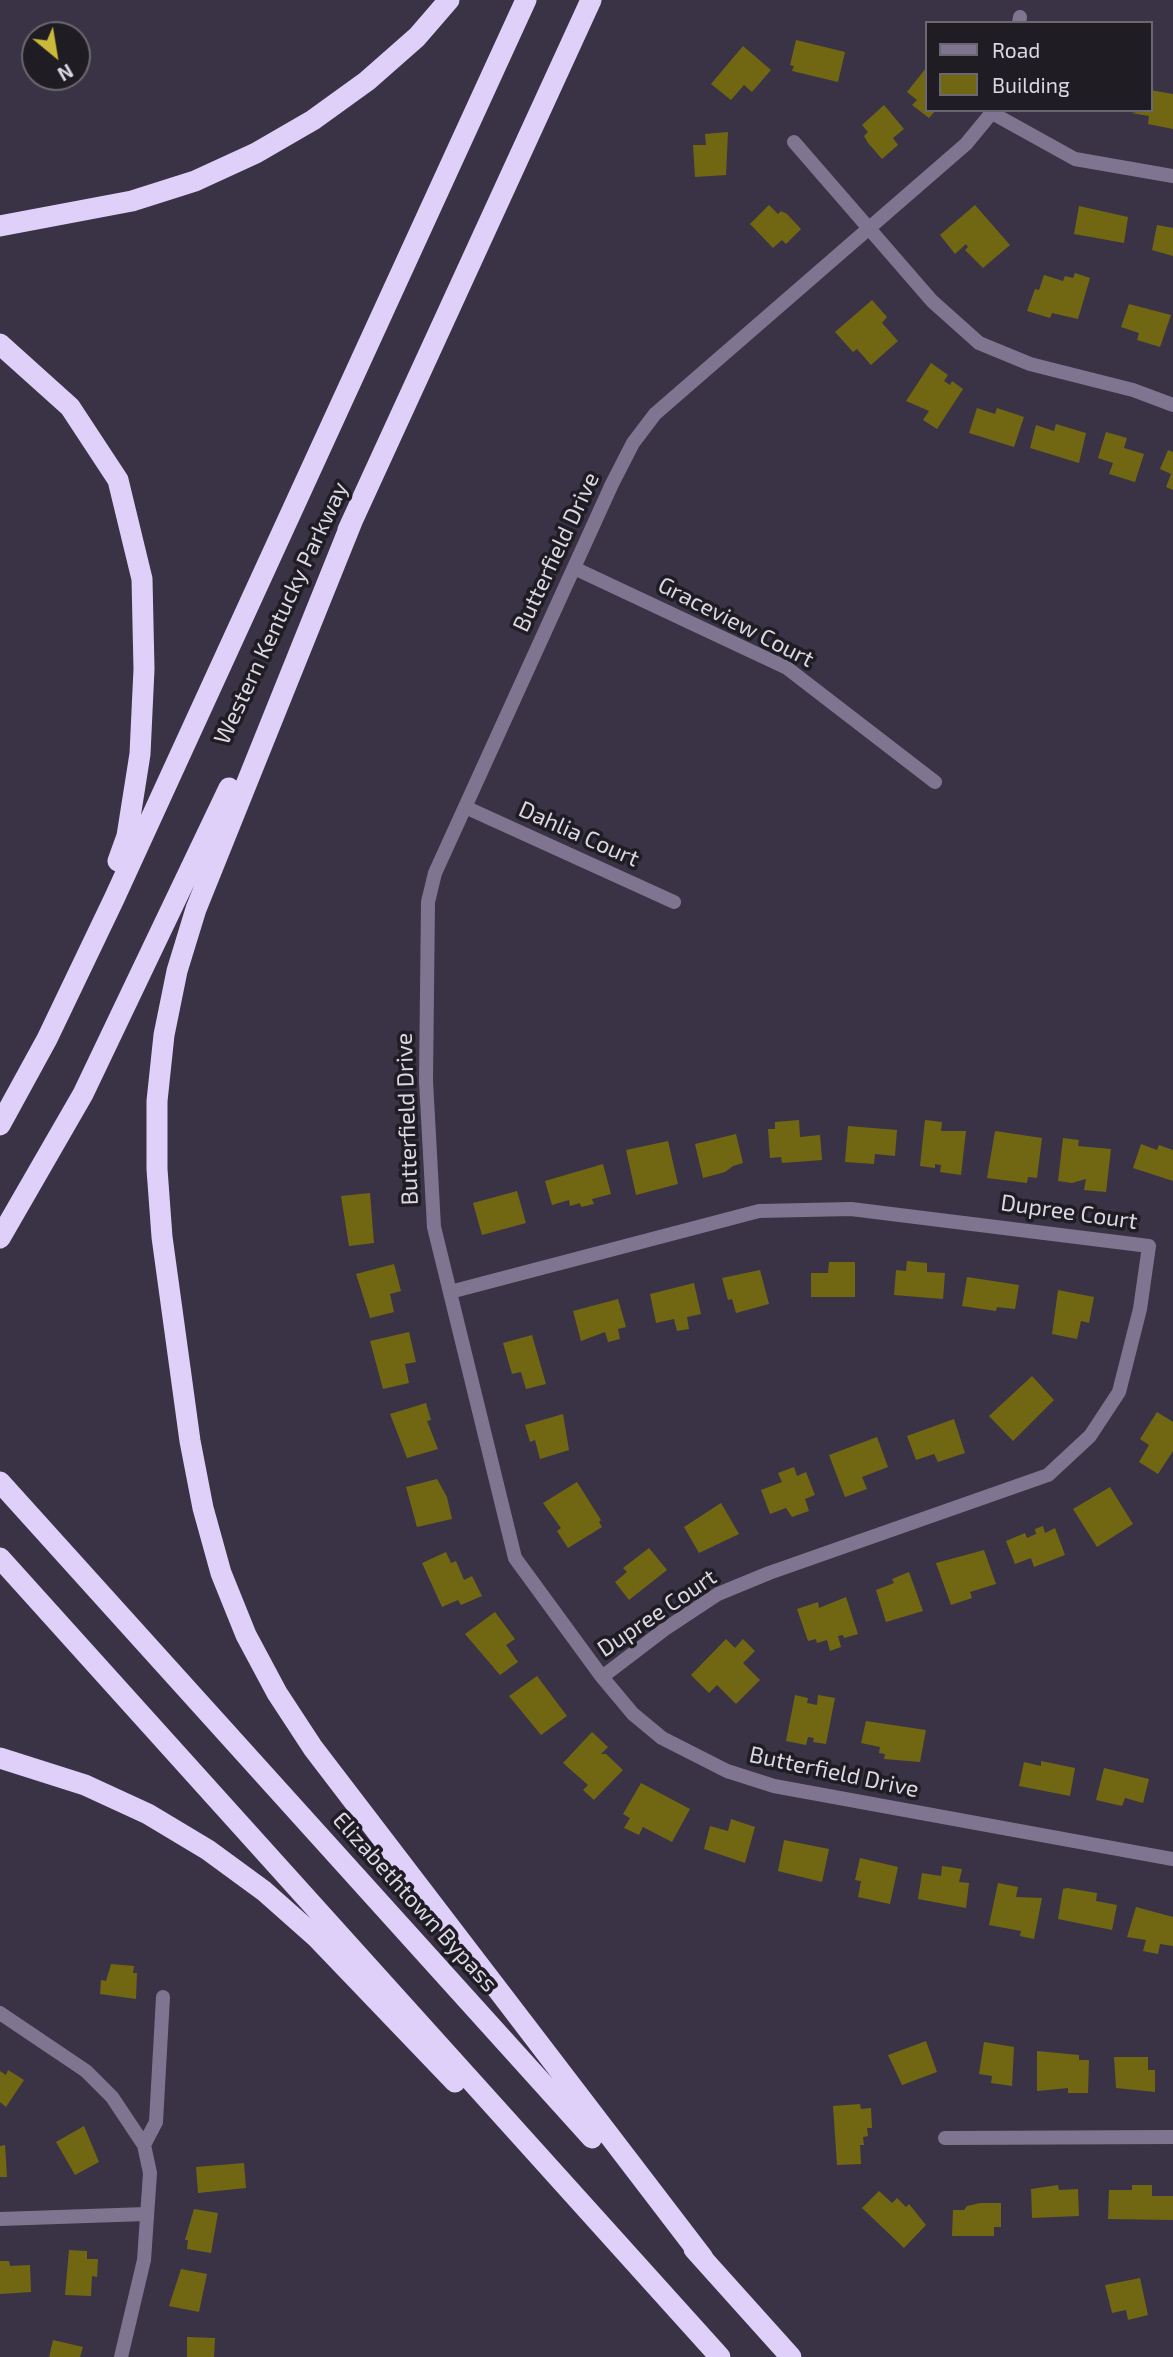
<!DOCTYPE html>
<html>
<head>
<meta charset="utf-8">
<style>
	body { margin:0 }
	#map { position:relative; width:1173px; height:2357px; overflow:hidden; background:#393345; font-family:"Exo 2",sans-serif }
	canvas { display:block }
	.legend { position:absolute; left:925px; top:21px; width:228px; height:91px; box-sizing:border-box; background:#1f1c24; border:2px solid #6a6770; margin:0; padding:9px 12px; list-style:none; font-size:21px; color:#dbd7e3 }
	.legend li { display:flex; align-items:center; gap:14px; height:35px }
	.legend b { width:35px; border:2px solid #6a6770 }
	.north { position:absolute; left:21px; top:21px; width:70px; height:70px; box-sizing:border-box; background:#1f1c24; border:2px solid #6a6770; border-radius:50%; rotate:150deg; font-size:19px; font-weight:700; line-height:28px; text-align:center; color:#dbd7e3 }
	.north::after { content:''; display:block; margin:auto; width:24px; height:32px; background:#caba39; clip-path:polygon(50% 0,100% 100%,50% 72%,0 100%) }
</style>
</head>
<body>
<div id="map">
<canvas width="1173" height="2357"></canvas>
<ul class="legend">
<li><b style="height:9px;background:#7f7591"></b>Road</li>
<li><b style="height:19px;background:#716713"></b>Building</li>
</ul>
<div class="north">N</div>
</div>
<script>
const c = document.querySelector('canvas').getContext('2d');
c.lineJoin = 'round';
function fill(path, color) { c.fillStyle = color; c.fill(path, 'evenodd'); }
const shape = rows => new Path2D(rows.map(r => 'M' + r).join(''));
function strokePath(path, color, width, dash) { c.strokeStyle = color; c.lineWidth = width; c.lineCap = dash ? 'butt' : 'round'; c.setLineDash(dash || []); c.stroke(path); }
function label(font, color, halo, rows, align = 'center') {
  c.font = font + ' "Exo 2",sans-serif'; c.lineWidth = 7; c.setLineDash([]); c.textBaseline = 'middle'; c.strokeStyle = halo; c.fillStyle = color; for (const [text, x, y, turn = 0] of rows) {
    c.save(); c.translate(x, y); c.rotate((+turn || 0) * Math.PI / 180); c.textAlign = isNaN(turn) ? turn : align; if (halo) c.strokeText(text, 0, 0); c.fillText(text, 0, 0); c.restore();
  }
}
fill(shape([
	[796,40,845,52,838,82,792,71,794,66,790,65],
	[743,46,771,70,752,92,744,85,731,100,711,84],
	[926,68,926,110,936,110,929,118,912,105,917,100,907,92],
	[1150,90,1173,94,1173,129,1148,124,1149,116,1131,113,1150,110],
	[884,105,904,129,893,138,898,145,882,159,868,143,864,136,868,132,862,125],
	[728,132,726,175,695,177,693,145,706,145,705,134],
	[769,205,778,214,781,211,787,214,801,229,786,244,782,240,773,248,750,224],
	[975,205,1010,245,983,268,965,250,968,247,966,244,955,254,940,235],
	[1079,206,1128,217,1124,243,1074,234],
	[1157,225,1173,228,1173,256,1152,250],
	[1075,273,1090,278,1078,319,1052,313,1050,318,1027,311,1035,289,1039,290,1044,275,1063,281,1065,276,1073,278],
	[872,300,887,317,882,323,898,341,871,365,857,349,853,352,835,332],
	[1129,304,1171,315,1160,347,1137,340,1139,333,1121,327],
	[931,363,948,375,944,381,950,385,952,381,963,389,937,429,923,420,929,411,906,401],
	[977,408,995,414,997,408,1024,417,1014,447,969,433],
	[1056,424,1086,433,1079,463,1030,448,1036,425,1054,431],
	[1106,432,1127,438,1124,448,1144,454,1135,482,1109,474,1113,463,1098,458],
	[1168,450,1173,452,1173,490,1166,487,1171,474,1160,469],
	[799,1120,800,1137,820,1135,822,1160,782,1163,781,1157,770,1158,768,1129,775,1129,775,1122],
	[925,1120,942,1122,941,1131,966,1131,961,1175,940,1172,941,1165,935,1164,935,1168,920,1166],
	[848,1126,897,1130,895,1156,875,1154,874,1164,845,1162],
	[995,1131,1042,1138,1037,1178,1028,1177,1027,1183,987,1178],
	[736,1134,743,1163,733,1166,725,1172,703,1178,695,1144],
	[1063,1138,1079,1140,1078,1146,1111,1149,1106,1192,1084,1190,1086,1179,1072,1183,1058,1181],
	[668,1141,678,1184,636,1195,626,1150],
	[1141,1144,1157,1150,1159,1145,1173,1150,1173,1181,1133,1168],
	[603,1164,611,1194,592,1199,594,1204,581,1207,580,1203,570,1206,569,1200,552,1205,545,1181],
	[517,1191,526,1223,482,1235,473,1203],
	[370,1193,374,1243,349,1246,341,1196],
	[907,1261,927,1263,927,1272,945,1273,943,1299,894,1295,896,1270,906,1271],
	[829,1262,855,1262,855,1297,811,1297,811,1273,828,1273],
	[394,1264,401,1291,390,1294,394,1312,370,1318,356,1274],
	[760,1270,769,1304,736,1313,732,1299,728,1300,722,1278],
	[967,1277,1019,1285,1015,1309,997,1307,996,1311,962,1306],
	[694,1283,701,1314,687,1317,689,1329,677,1331,674,1319,656,1323,650,1294],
	[1058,1290,1094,1297,1089,1323,1081,1321,1077,1339,1052,1334],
	[618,1299,626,1327,618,1329,620,1339,608,1342,605,1332,581,1341,573,1311],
	[409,1332,416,1362,405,1364,409,1383,383,1389,370,1341],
	[532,1335,546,1384,526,1389,521,1372,512,1374,503,1343],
	[1032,1376,1054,1400,1013,1441,989,1416],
	[426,1403,431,1420,427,1421,438,1449,407,1458,390,1414],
	[1157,1412,1173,1422,1173,1451,1158,1474,1139,1462,1149,1445,1140,1439],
	[563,1414,569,1450,540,1459,535,1440,530,1442,525,1425],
	[954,1419,965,1453,938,1462,934,1454,916,1460,907,1436],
	[877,1437,888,1467,862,1477,867,1489,845,1497,829,1455],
	[794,1467,797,1476,806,1472,815,1495,805,1499,809,1511,792,1517,786,1508,770,1514,761,1490,782,1482,778,1473],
	[437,1479,447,1497,452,1519,417,1527,406,1487],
	[577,1482,601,1520,599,1522,602,1527,568,1548,557,1531,561,1528,543,1503],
	[1110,1487,1133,1524,1097,1547,1073,1509],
	[721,1503,739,1534,699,1553,684,1527],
	[1043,1526,1045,1533,1055,1528,1065,1555,1034,1567,1031,1558,1015,1564,1006,1541,1025,1533,1027,1538,1036,1534,1035,1529],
	[649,1548,667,1570,629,1600,615,1582,627,1572,623,1568],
	[984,1550,996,1584,970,1592,972,1598,951,1605,936,1563],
	[446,1552,451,1563,456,1561,464,1580,472,1576,482,1596,461,1605,458,1600,442,1607,422,1563],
	[909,1572,923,1611,886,1622,876,1590,894,1583,892,1579],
	[846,1597,858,1634,844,1638,843,1635,838,1636,841,1647,830,1651,827,1640,817,1643,816,1639,808,1641,797,1609,818,1602,819,1608],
	[495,1612,515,1639,506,1645,518,1662,500,1675,465,1634],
	[726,1639,735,1648,743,1639,755,1651,743,1663,760,1680,736,1704,717,1685,709,1693,691,1675],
	[537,1676,567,1716,541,1735,509,1696],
	[795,1695,808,1698,807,1703,817,1705,818,1695,835,1698,826,1744,813,1742,814,1738,808,1737,806,1745,786,1741],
	[866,1721,926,1730,920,1762,884,1759,885,1754,879,1753,880,1747,861,1743],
	[592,1732,608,1747,601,1754,606,1754,623,1770,594,1800,583,1790,588,1785,563,1763],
	[1041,1761,1075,1768,1070,1796,1019,1786,1024,1762,1041,1766],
	[1104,1768,1149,1779,1143,1803,1125,1798,1122,1806,1096,1800],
	[641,1783,690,1809,672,1842,643,1827,639,1835,624,1828,630,1818,623,1814],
	[731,1819,755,1827,745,1863,704,1849,710,1826,728,1831],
	[784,1840,829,1849,822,1882,778,1871],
	[860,1858,898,1867,890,1904,858,1897,861,1881,855,1880],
	[942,1866,962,1869,959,1882,969,1883,966,1908,918,1899,922,1873,941,1876],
	[998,1883,1018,1887,1016,1897,1042,1898,1034,1939,1020,1936,1021,1931,989,1925],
	[1067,1888,1097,1893,1096,1901,1117,1905,1112,1930,1058,1919,1063,1889],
	[1136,1907,1173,1917,1173,1946,1160,1944,1158,1954,1143,1951,1146,1940,1127,1937],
	[111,1964,134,1966,133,1973,137,1973,136,1999,100,1994,101,1980,106,1981],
	[926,2041,937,2072,902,2085,888,2055],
	[984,2042,1014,2047,1012,2086,991,2083,992,2076,979,2074],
	[1037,2051,1079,2055,1079,2060,1089,2060,1088,2093,1068,2093,1068,2088,1037,2091],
	[1114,2057,1148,2057,1148,2070,1155,2070,1155,2092,1116,2088],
	[8,2070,24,2080,6,2107,0,2102,0,2071,6,2075],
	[860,2104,861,2109,871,2108,872,2128,867,2128,868,2136,863,2137,864,2145,860,2145,861,2164,837,2165,833,2106],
	[84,2126,99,2162,75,2175,56,2142],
	[5,2145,7,2177,0,2177,0,2146],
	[244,2163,246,2188,198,2193,196,2167],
	[1058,2185,1059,2190,1078,2189,1079,2216,1032,2218,1031,2189],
	[1132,2185,1152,2185,1152,2196,1173,2196,1173,2220,1108,2219,1109,2190,1132,2190],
	[879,2191,892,2203,897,2198,906,2207,909,2204,926,2225,904,2248,862,2208],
	[980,2203,1001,2203,1001,2227,994,2227,994,2236,952,2236,953,2210,964,2210,967,2206],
	[194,2209,218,2213,211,2253,187,2249,188,2240,185,2240],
	[69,2250,87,2251,87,2259,98,2259,97,2277,92,2276,91,2296,65,2295],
	[0,2261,9,2261,10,2266,30,2265,31,2292,0,2294],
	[181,2269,207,2274,199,2312,169,2306],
	[1140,2278,1148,2315,1128,2320,1126,2310,1112,2313,1105,2285],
	[187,2337,215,2338,214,2357,187,2357],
	[53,2340,83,2347,80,2357,49,2357]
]), '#716713');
strokePath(shape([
	[1019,23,1020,17],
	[994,110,966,144,655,414,633,443,612,484,435,873,428,902,426,1081,434,1227,515,1558,602,1677,633,1714,662,1738,727,1771,774,1786,1173,1859],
	[992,113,1075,159,1173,176],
	[794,142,932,301,979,343,1030,364,1133,390,1173,405],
	[574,568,787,668,935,782],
	[465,807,674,902],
	[450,1292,759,1211,851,1209,1149,1246,1140,1309,1119,1392,1090,1436,1048,1475,769,1573,718,1594,665,1629,602,1677],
	[0,2013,86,2071,112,2097,144,2145,150,2173,144,2260,121,2357],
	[945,2138,1173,2137],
	[144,2145,156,2122,163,1997],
	[0,2219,146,2214]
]), '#7f7591', 14);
strokePath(shape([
	[0,226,132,201,195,181,256,153,313,120,367,81,417,37,449,0],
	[0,344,70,407,118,480,142,579,144,669,140,754,127,836,118,861],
	[353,519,196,909,177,971,164,1035,157,1101,157,1169,162,1237,190,1441,203,1508,221,1573,246,1635,277,1693,313,1748,703,2258],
	[348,530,591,0],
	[0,1125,47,1039,114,899,526,0],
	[0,1238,83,1094,229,788],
	[0,1482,592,2138],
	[0,1558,720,2357],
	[0,1758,85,1785,148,1814,208,1850,264,1891,317,1938,455,2082],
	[694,2249,791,2357]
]), '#dfd0fa', 21);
label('23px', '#dbd7e3', '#1f1c24', [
	["Butterfield Drive",556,552,-65],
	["Western Kentucky Parkway",281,613,-65],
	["Graceview Court",736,622,27],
	["Dahlia Court",579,834,24],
	["Butterfield Drive",407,1119,-92],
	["Dupree Court",1069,1212,8],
	["Dupree Court",657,1613,-34],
	["Butterfield Drive",834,1772,12],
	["Elizabethtown Bypass",415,1902,48]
]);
</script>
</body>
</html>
